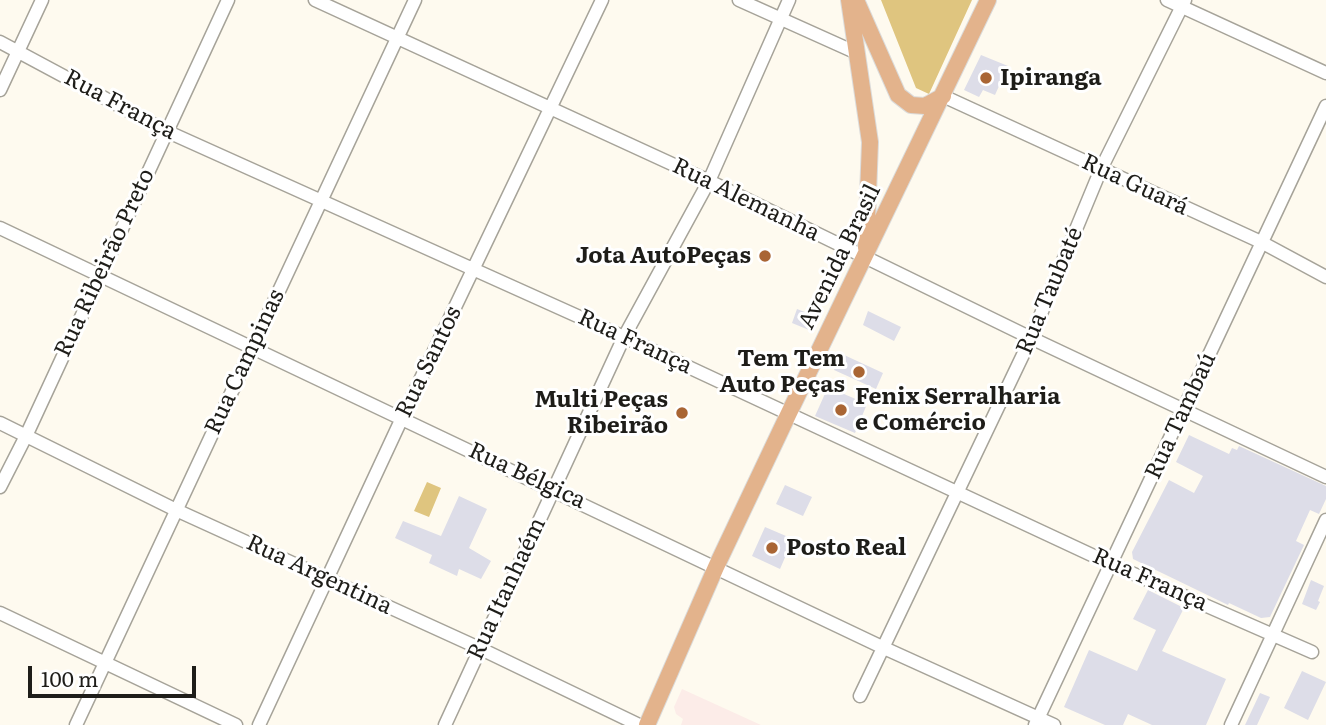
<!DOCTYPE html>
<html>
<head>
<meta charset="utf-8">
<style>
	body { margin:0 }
	#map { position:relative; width:1326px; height:725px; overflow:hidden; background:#fefaef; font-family:Literata,serif }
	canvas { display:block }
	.scale { position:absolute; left:28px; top:666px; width:168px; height:32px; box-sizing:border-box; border:4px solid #1e1d19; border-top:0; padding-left:9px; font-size:21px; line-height:24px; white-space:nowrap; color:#1e1d19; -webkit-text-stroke:5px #fff; paint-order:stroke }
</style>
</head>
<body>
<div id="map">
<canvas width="1326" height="725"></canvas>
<div class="scale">100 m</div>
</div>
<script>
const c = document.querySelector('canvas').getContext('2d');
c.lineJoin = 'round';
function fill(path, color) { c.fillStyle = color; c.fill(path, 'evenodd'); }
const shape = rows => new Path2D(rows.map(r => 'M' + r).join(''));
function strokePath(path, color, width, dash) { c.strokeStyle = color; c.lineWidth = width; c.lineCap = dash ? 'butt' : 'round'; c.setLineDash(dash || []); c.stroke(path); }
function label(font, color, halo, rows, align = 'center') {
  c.font = font + ' Literata,serif'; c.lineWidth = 6; c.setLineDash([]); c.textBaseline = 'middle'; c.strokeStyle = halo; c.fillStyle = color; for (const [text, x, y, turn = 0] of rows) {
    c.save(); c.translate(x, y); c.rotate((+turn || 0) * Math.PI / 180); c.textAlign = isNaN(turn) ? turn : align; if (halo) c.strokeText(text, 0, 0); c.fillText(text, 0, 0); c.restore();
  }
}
fill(shape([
	[682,689,761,725,681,725,683,719,676,714,674,707]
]), '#fcece8');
fill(shape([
	[881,0,972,0,929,94,916,88],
	[427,482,441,488,429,517,414,511]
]), '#dfc57f');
fill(shape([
	[981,55,1008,66,995,95,983,90,979,97,964,90],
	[797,309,815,316,809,330,792,323],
	[868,311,901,327,894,341,863,325],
	[842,354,883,373,876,389,834,370],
	[828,387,867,404,855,433,815,416],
	[1189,435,1229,454,1232,448,1237,450,1239,446,1326,486,1326,499,1319,514,1310,510,1296,541,1304,545,1270,617,1261,618,1229,603,1228,605,1133,559,1132,552,1169,480,1194,493,1203,476,1176,462],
	[785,485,812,497,803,516,776,504],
	[459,496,487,509,469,548,491,561,481,579,459,569,457,576,429,563,432,555,395,538,403,521,441,536],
	[765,527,793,539,780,569,752,556],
	[1311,580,1324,586,1318,601,1320,602,1316,610,1302,604],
	[1148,590,1184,608,1162,651,1226,679,1206,725,1152,725,1128,714,1123,725,1105,725,1064,707,1089,650,1137,671,1156,630,1133,619],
	[1302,671,1326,682,1308,720,1284,708],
	[1260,693,1270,697,1257,725,1245,725]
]), '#dddde8');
const minor = shape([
	[315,0,709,181,1031,338,1326,477],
	[739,0,857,53],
	[1167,0,1326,73],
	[0,42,166,131,624,337,1111,564,1312,652],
	[0,90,42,0],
	[943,96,1261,242,1326,277],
	[0,228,884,648,1054,725],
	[0,423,176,510,479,648,639,725],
	[0,487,26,436,228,0],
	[0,613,236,725],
	[860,696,1031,338,1101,169,1185,0],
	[76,725,415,0],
	[259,725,402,418,602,0],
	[445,725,624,337,709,181,789,0],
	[1035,725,1326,106],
	[1231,725,1326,520]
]);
const major = shape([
	[849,0,870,142,866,248],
	[856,0,898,95,911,105,925,106,943,96],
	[647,725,716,567,788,415,988,0]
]);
strokePath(minor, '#a6a399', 15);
strokePath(major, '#dbdbda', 18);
strokePath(minor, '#fff', 12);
strokePath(major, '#e3b38c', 16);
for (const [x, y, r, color] of [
	[986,78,7,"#a96534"],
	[765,256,7,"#a96534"],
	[859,372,7,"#a96534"],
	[841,410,7,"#a96534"],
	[682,413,7,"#a96534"],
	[772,548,7,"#a96534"]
]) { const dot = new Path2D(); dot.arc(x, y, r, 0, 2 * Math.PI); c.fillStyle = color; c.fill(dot); strokePath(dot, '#fff', 2.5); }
label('bold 23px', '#1e1d19', '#fff', [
	["Ipiranga",1000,78],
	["Jota AutoPeças",751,256,"right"],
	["Tem Tem",845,359,"right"],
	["Auto Peças",845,385,"right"],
	["Fenix Serralharia",855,397],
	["e Comércio",855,423],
	["Multi Peças",668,400,"right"],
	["Ribeirão",668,426,"right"],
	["Posto Real",786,548]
], 'left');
label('23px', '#1e1d19', '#fff', [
	["Rua França",120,105,28],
	["Rua Guará",1135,185,25],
	["Rua Alemanha",746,200,26],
	["Avenida Brasil",840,257,-64],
	["Rua Ribeirão Preto",105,263,-65],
	["Rua Taubaté",1050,291,-67],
	["Rua França",635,342,25],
	["Rua Campinas",245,362,-65],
	["Rua Santos",429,362,-64],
	["Rua Tambaú",1181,416,-65],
	["Rua Bélgica",527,476,25],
	["Rua Argentina",319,575,25],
	["Rua França",1150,580,24],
	["Rua Itanhaém",507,589,-65]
]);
</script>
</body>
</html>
